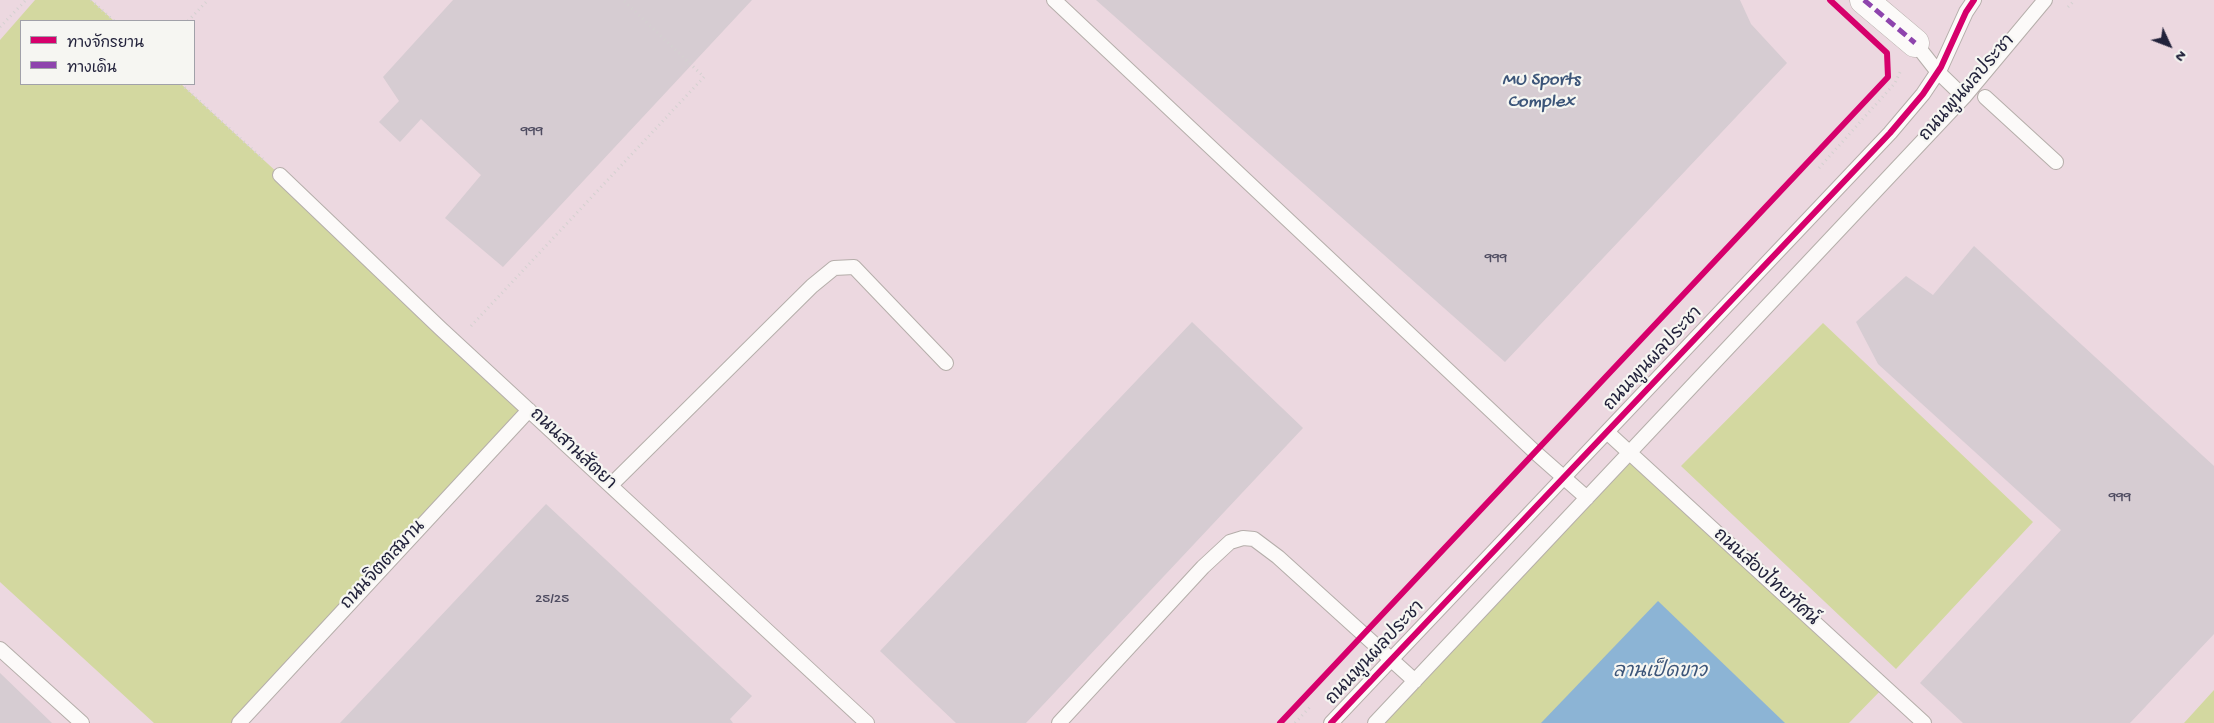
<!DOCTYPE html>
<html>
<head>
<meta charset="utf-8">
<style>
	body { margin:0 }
	#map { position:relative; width:2214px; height:723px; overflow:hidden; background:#ebe1d6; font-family:"Gochi Hand","Playpen Sans Thai",sans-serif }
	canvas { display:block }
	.legend { position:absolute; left:20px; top:20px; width:175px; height:65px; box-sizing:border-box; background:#f6f6f2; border:1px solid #a1a1a9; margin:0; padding:6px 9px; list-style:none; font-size:15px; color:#22223b }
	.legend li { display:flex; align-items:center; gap:10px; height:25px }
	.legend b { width:25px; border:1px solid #a1a1a9 }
	.north { position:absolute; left:2144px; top:20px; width:50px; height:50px; -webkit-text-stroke:4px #f6f6f2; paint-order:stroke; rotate:133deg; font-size:14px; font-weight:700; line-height:20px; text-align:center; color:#22223b }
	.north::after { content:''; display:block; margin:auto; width:18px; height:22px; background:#22223b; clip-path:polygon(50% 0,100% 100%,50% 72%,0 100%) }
</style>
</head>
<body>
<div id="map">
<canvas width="2214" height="723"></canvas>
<ul class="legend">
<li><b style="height:6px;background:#d6006c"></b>ทางจักรยาน</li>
<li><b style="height:6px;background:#8e44ad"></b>ทางเดิน</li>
</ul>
<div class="north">N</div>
</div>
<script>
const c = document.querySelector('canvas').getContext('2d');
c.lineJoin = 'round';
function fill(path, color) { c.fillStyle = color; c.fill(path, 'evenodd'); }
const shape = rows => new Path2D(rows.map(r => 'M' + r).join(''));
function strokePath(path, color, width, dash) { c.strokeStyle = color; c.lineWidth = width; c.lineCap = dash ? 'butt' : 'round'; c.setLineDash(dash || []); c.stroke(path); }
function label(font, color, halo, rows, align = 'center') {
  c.font = font + ' "Gochi Hand","Playpen Sans Thai",sans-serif'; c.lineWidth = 4.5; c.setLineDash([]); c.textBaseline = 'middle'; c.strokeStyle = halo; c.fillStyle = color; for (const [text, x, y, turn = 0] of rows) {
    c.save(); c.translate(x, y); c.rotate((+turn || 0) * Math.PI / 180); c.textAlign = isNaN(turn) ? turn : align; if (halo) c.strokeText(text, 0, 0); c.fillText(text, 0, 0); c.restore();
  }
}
fill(shape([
	[0,0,2214,0,2214,723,0,723],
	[21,21,194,21,194,84,21,84]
]), '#ecd8e0');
fill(shape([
	[35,0,91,0,114,21,21,21,21,84,181,84,280,175,529,410,239,723,154,723,0,582,0,40],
	[1823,323,2033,522,1896,669,1681,466],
	[1629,453,1884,687,1849,723,1375,723],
	[2214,690,2214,723,2184,723]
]), '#d3d8a0');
fill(shape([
	[1658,601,1785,723,1541,723]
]), '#8cb4d5');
fill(shape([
	[453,0,752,0,503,267,445,218,481,175,421,119,400,142,379,122,399,101,383,77],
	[1096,0,1740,0,1751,24,1787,63,1505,362],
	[1974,246,2214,466,2214,634,2130,723,1963,723,1920,683,2061,530,1878,364,1856,322,1906,276,1933,295],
	[1192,322,1303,428,1026,723,956,723,880,651],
	[546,504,752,696,730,719,733,723,340,723],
	[0,673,52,723,0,723]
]), '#d6ccd2');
const lane = shape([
	[1054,0,1536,453,1587,498],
	[1915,43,1937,71,1964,97],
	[1985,97,2056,162],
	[280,175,440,328,867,723],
	[1607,432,1924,723],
	[611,485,812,286,834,268,854,267,946,363],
	[0,649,82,723],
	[239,723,529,410],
	[1059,723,1203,567,1230,542,1243,538,1254,539,1278,557,1415,681],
	[1331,723,1890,133,1923,94,1941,67,1966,12,1974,0],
	[1375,723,1964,97,2045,0]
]);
const street = shape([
	[1864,0,1915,43]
]);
strokePath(lane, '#b5aeaa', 16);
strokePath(street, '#b5aeaa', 29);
strokePath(shape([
	[91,0,114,21],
	[2068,7,2075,0],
	[188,21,208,0],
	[0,27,26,0],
	[181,84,263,159],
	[1819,168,1895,83,1901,70],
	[471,326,704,77,623,0],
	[1295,723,1310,707]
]), '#d4d1d0', 3, [1, 4]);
strokePath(lane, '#fcfaf9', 14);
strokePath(street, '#fcfaf9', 28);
strokePath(shape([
	[1864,0,1915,43]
]), '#8e44ad', 5, [10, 5]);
strokePath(shape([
	[1280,723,1888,77,1887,53,1830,0],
	[1331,723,1890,133,1923,94,1941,67,1966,12,1974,0]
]), '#d6006c', 6);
label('15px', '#4f4c61', null, [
	["999",532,132],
	["999",1496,259],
	["999",2120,498],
	["25/25",552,600]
]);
label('18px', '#22223b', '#f6f6f2', [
	["ถนนพูนผลประชา",1968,89,-49],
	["ถนนพูนผลประชา",1654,360,-47],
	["ถนนสานสัตยา",572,450,43],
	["ถนนจิตตสมาน",384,566,-47],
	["ถนนส่องไทยทัศน์",1765,578,42],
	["ถนนพูนผลประชา",1376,654,-47]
]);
label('italic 19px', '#3c5579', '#f6f6f2', [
	["MU Sports",1541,81],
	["Complex",1541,103],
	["ลานเป็ดขาว",1660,673]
]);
</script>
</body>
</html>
